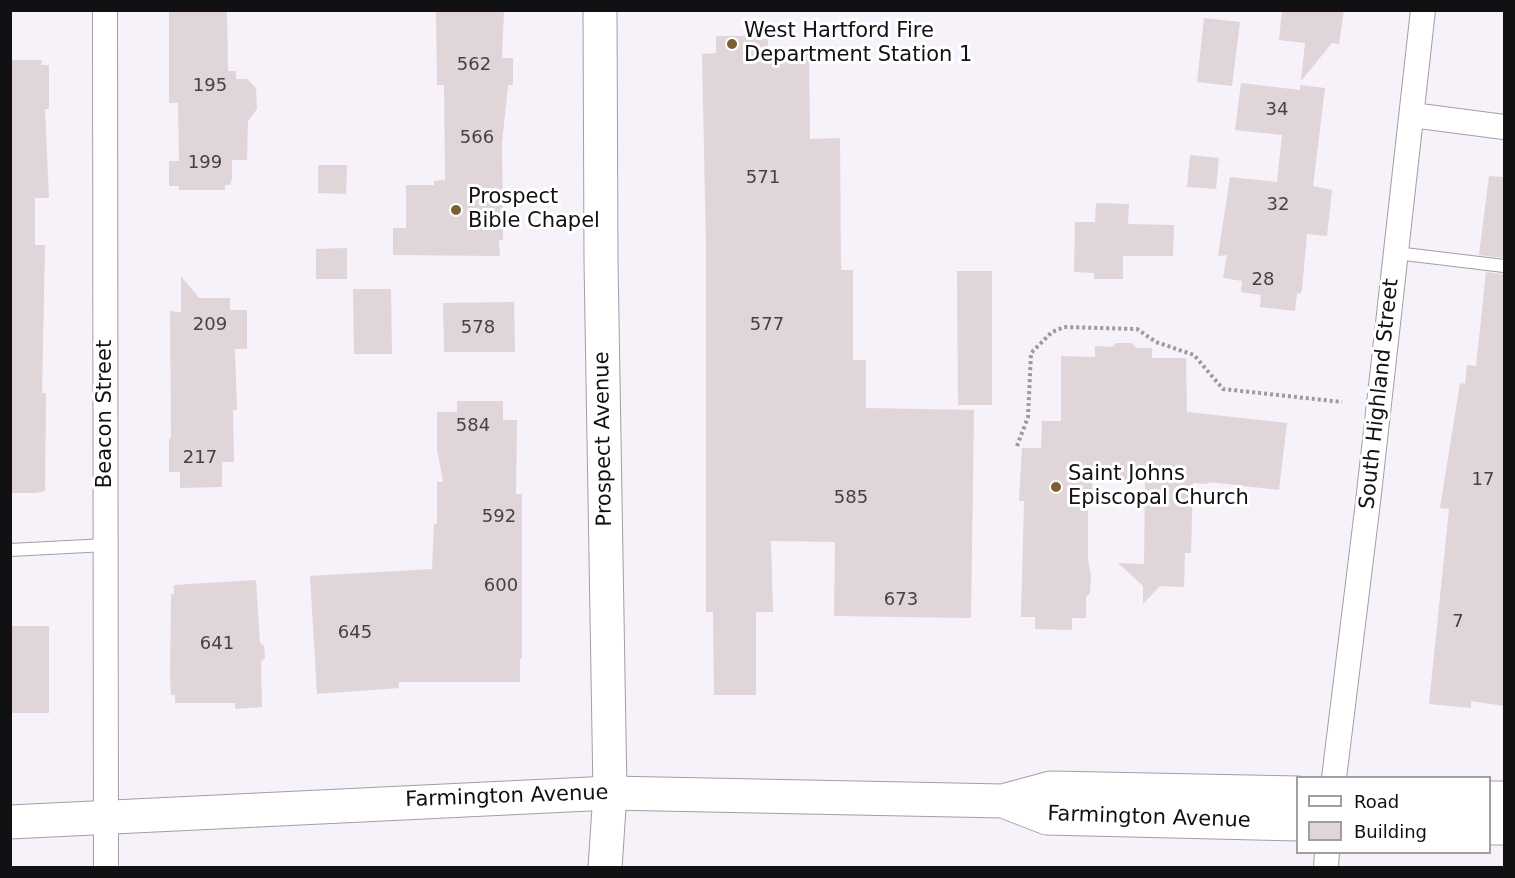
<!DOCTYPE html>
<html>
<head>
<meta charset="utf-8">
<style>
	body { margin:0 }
	#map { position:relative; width:1515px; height:878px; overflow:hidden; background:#f7f1fa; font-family:"DejaVu Sans",sans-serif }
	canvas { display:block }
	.frame { position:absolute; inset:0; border:12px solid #111012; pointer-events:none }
	.legend { position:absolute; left:1296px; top:776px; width:195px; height:78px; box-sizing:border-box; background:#fff; border:2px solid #a09fa0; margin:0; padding:8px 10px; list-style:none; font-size:18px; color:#111012 }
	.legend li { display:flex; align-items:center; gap:12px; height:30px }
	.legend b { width:30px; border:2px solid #a09fa0 }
</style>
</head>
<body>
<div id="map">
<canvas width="1515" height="878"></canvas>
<div class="frame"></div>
<ul class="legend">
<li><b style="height:8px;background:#fff"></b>Road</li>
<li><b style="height:16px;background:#e0d5d9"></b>Building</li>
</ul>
</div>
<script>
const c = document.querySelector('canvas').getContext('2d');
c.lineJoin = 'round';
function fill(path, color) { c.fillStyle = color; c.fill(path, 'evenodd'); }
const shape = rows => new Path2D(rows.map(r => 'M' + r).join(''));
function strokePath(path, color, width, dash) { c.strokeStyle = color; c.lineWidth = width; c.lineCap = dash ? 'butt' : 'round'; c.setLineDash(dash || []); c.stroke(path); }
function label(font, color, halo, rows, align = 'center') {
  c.font = font + ' "DejaVu Sans",sans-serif'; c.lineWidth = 6; c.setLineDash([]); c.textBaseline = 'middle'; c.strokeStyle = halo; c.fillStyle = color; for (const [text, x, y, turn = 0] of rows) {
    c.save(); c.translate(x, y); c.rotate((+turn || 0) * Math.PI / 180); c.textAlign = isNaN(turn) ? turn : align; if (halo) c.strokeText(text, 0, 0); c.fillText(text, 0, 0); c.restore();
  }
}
fill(shape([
	[169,10,227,10,228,71,236,71,236,79,247,79,256,88,257,109,248,121,247,160,232,160,232,179,230,185,225,185,225,190,179,190,179,186,169,186,169,161,179,161,178,103,169,103],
	[436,10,504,10,502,58,513,58,513,85,508,85,502,143,503,240,499,240,500,256,393,255,393,228,406,228,406,185,434,185,434,181,445,180,444,85,437,85],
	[1282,10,1344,10,1339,44,1332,43,1301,81,1305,43,1279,40],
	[1204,18,1240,22,1232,86,1197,82],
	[716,36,762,36,762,39,768,39,768,49,806,49,806,53,809,53,810,139,840,138,841,270,853,270,853,360,866,360,866,408,974,410,971,618,834,616,835,542,771,541,773,612,756,612,756,695,714,695,713,612,706,612,706,248,702,54,716,53],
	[10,60,42,60,41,65,49,65,49,109,45,109,49,198,35,198,35,245,45,245,42,393,46,393,45,491,35,493,10,493],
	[1241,83,1300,90,1300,85,1325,88,1313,186,1332,190,1327,236,1307,234,1302,290,1300,294,1297,293,1295,311,1260,307,1261,295,1241,292,1242,281,1223,278,1227,255,1218,256,1230,177,1277,182,1282,135,1235,130],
	[1190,155,1219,158,1216,189,1187,187],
	[318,165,347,165,346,194,318,193],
	[1489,176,1504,177,1504,258,1479,255],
	[1096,203,1129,204,1128,224,1174,225,1173,256,1123,256,1123,279,1094,279,1094,273,1074,272,1075,222,1095,222],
	[347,248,347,279,316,279,316,249],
	[957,271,992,271,992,405,958,405],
	[1486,272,1504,274,1504,706,1471,701,1471,708,1429,704,1449,509,1440,508,1460,383,1465,384,1467,365,1476,366],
	[181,276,199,298,230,298,230,310,247,310,247,349,235,349,237,410,233,410,234,462,222,462,222,487,180,488,180,472,169,472,169,440,171,437,170,311,181,312],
	[353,289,391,289,392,354,354,354],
	[514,302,515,352,444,352,443,303],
	[1116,343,1132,343,1136,348,1152,348,1152,358,1186,358,1187,412,1287,423,1279,490,1209,482,1208,484,1193,483,1191,553,1185,553,1184,587,1160,586,1143,604,1143,586,1118,563,1144,564,1145,482,1092,481,1092,502,1088,502,1088,560,1091,576,1090,593,1086,597,1086,618,1072,618,1072,630,1035,629,1035,617,1021,617,1024,501,1019,501,1022,448,1041,448,1042,421,1061,421,1061,356,1095,357,1095,346,1112,347],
	[457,401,503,401,503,420,517,420,516,494,522,494,522,659,520,659,520,682,399,682,399,688,317,694,310,576,432,569,434,524,437,524,437,482,443,482,437,449,437,412,457,412],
	[256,580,260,643,264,646,265,658,261,662,262,707,235,709,235,703,175,703,175,695,171,695,170,676,171,594,174,594,174,585],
	[10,626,49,626,49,713,10,713]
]), '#e0d5d9');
const service = shape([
	[1396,253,1504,266],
	[10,550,106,545]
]);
const minor = shape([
	[105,10,106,868],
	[1412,115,1504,127],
	[1334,778,1368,502,1423,10],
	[1326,868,1327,852]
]);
const secondary = shape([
	[600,10,601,261,610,793,605,868]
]);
const primary = shape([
	[1490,798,1504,798],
	[1003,801,1047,818,1298,824],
	[10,822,610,793,1003,801,1051,788,1298,793],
	[1490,828,1504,828]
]);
strokePath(service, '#a39ea6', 14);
strokePath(minor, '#a39ea6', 26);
strokePath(secondary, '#a39ea6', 35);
strokePath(primary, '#a39ea6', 35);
strokePath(shape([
	[1017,446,1028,417,1031,353,1052,332,1064,327,1137,329,1156,342,1194,355,1223,389,1342,402]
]), '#9d999f', 4, [3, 3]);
strokePath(service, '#fff', 12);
strokePath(minor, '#fff', 24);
strokePath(secondary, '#fff', 33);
strokePath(primary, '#fff', 33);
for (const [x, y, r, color] of [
	[732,44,6,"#7c6033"],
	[456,210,6,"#7c6033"],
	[1056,487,6,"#7c6033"]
]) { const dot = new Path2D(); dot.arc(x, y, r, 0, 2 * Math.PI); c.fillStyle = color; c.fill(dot); strokePath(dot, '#fff', 2); }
label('18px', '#454144', null, [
	["562",474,65],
	["195",210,86],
	["34",1277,110],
	["566",477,138],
	["199",205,163],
	["571",763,178],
	["32",1278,205],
	["28",1263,280],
	["209",210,325],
	["577",767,325],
	["578",478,328],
	["584",473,426],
	["217",200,458],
	["17",1483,480],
	["585",851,498],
	["592",499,517],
	["600",501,586],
	["673",901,600],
	["7",1458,622],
	["645",355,633],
	["641",217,644]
]);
label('21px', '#111012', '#fff', [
	["West Hartford Fire",744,32],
	["Department Station 1",744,56],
	["Prospect",468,198],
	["Bible Chapel",468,222],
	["Saint Johns",1068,475],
	["Episcopal Church",1068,499]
], 'left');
label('21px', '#111012', '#fff', [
	["South Highland Street",1380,394,-84],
	["Beacon Street",106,414,-90],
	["Prospect Avenue",604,439,-91],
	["Farmington Avenue",507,797,-2],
	["Farmington Avenue",1149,818,2]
]);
</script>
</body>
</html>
